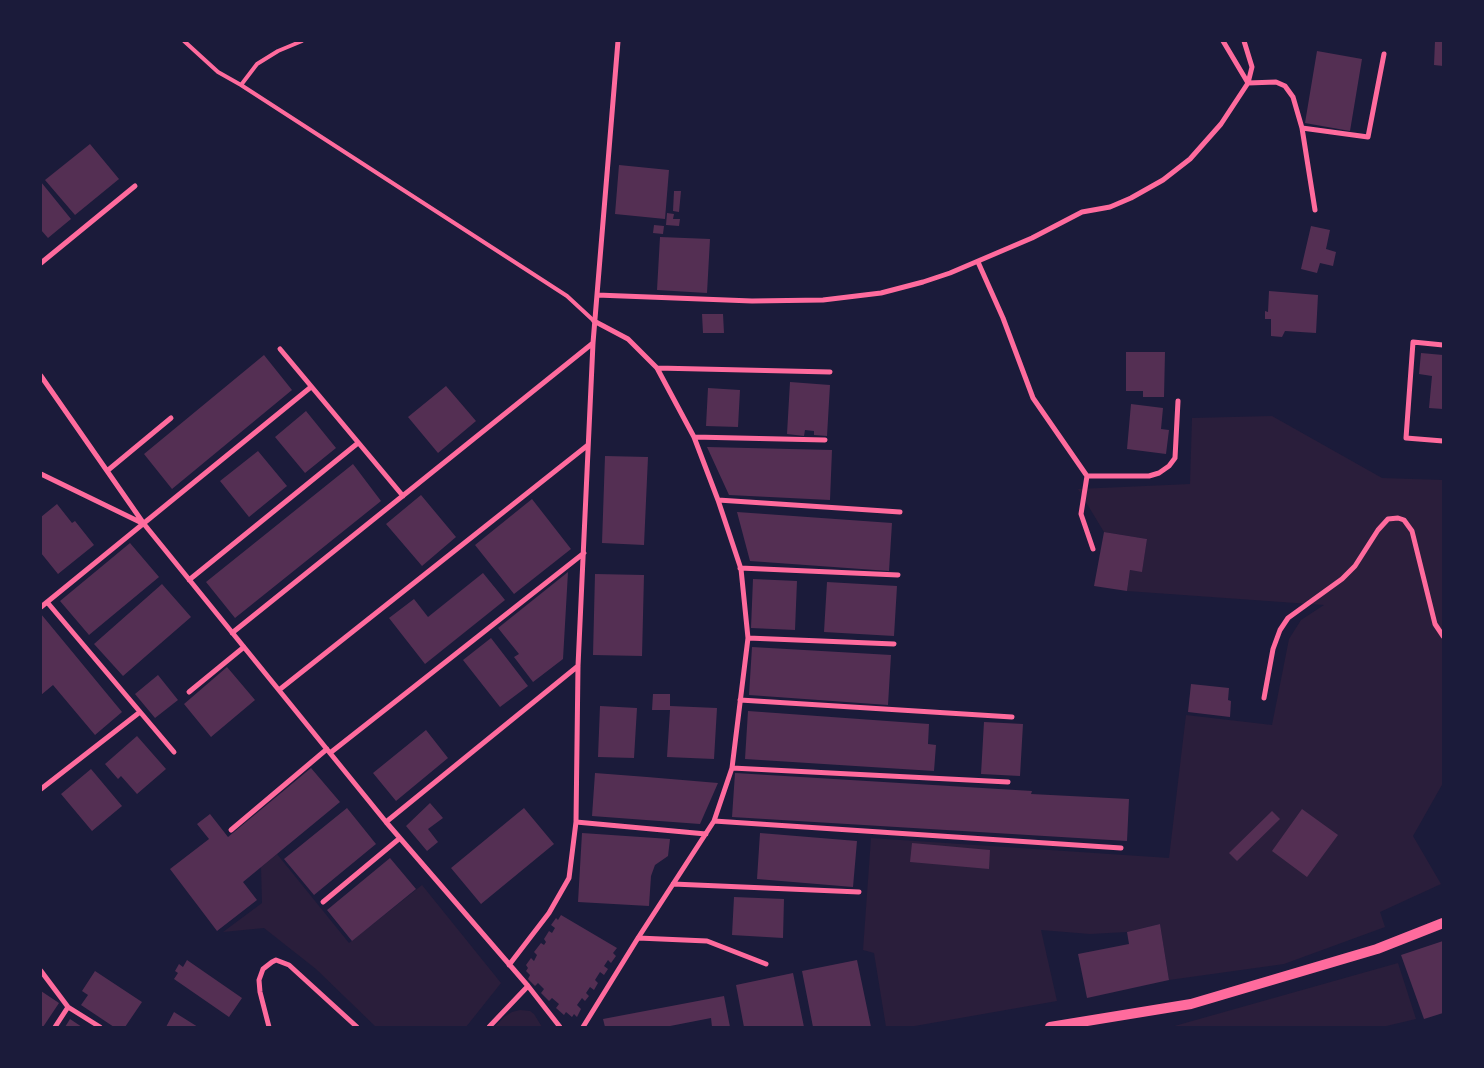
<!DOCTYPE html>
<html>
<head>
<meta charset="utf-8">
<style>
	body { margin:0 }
	#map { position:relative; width:1484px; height:1068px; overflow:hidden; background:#1b1b3a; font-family:"DejaVu Sans",sans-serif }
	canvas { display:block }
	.frame { position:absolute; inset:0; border:42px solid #1b1b3a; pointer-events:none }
</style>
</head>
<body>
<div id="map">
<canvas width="1484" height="1068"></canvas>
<div class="frame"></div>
</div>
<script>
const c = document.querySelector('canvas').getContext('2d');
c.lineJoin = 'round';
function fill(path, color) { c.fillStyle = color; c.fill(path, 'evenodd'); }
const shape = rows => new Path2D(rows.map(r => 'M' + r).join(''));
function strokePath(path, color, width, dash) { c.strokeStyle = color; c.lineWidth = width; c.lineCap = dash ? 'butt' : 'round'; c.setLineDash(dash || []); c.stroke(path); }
fill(shape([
	[1272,416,1382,478,1443,480,1443,783,1413,836,1441,884,1380,912,1385,927,1284,964,1169,980,1160,924,1127,932,1090,934,1041,930,1057,1001,909,1027,886,1027,874,953,863,950,871,838,1169,858,1186,715,1272,725,1289,639,1301,620,1324,605,1127,591,1130,570,1142,571,1147,539,1104,532,1078,489,1190,484,1192,418],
	[277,854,349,943,422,885,501,983,466,1027,376,1027,316,969,264,928,223,932,262,903,261,867],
	[1398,963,1416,1019,1382,1027,1171,1027],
	[520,1010,530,1011,534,1014,542,1027,495,1027,504,1017,512,1012]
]), '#2a1e3b');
fill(shape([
	[1435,41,1443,41,1443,66,1434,65],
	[1317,51,1362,59,1350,131,1305,123],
	[90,144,119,179,75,215,45,180],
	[619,165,669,170,665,219,615,214],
	[41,182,71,219,48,238,41,230],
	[674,191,681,191,679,212,673,211],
	[667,213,674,214,673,219,680,219,679,226,666,225],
	[654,225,664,226,663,234,653,233],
	[1311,226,1330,230,1326,249,1336,252,1333,266,1320,263,1317,273,1301,269],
	[660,237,710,239,707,293,657,290],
	[1269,291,1318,295,1316,333,1285,331,1282,337,1271,336,1271,319,1265,319,1265,311,1268,312],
	[702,314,723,314,724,333,703,333],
	[1126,352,1165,352,1164,397,1143,397,1143,391,1126,391],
	[1421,353,1443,355,1443,409,1429,408,1432,376,1419,374],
	[264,355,292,390,172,489,144,454],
	[790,382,830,385,827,436,814,435,814,431,805,430,804,436,787,434],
	[446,386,476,421,438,453,408,417],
	[708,388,740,390,738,427,706,426],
	[1131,404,1163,408,1161,429,1169,430,1166,454,1127,449],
	[306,411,336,448,305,473,275,437],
	[707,447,832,450,830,500,729,495],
	[258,451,287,486,249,517,220,481],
	[605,456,648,457,644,545,602,543],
	[353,464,381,501,235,618,206,582],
	[421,495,456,537,422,566,386,524],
	[532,499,571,549,514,594,475,545],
	[57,504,72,523,75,521,94,545,58,574,41,553,41,517],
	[737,512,892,523,889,571,750,561],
	[1104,532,1147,539,1142,572,1130,570,1127,591,1094,586],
	[130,543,159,577,89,635,60,601],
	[568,572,563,659,533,682,514,657,519,654,498,628],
	[483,573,505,600,425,664,389,618,414,599,428,617],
	[595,574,644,575,642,656,593,655],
	[753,579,797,581,795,630,751,628],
	[827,582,897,586,894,636,824,632],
	[162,584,191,617,123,676,94,644],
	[41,614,122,712,95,735,53,685,41,695],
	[491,638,528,686,500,707,463,660],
	[752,647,891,655,888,705,749,695],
	[227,667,255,700,211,737,184,704],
	[158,675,178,700,155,718,135,694],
	[1191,684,1229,688,1228,700,1231,701,1230,717,1188,712],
	[653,694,670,694,670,706,717,708,714,759,667,757,670,710,652,710],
	[600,706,637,708,634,758,598,757],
	[748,711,929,724,928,744,936,745,934,771,745,759],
	[984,722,1023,724,1020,776,981,774],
	[426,730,448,758,396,801,373,773],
	[137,736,166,769,137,794,121,776,118,779,105,764],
	[311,768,340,802,243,882,257,900,217,931,170,869,209,839,197,824,210,814,228,837],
	[91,769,122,806,92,831,61,794],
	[595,773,647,777,718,783,700,824,592,816],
	[735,773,1032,791,1031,794,1129,799,1127,841,732,817],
	[430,803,443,818,428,829,438,842,427,851,406,826],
	[347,808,376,844,314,895,284,859],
	[524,808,554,844,481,904,451,868],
	[1302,809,1338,835,1307,877,1272,851],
	[1272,811,1280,819,1237,861,1229,853],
	[582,833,670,839,668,856,655,865,651,876,649,906,578,902],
	[760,833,857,841,853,887,757,879],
	[912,843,990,850,989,869,910,862],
	[390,858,416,889,352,941,327,910],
	[734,897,784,899,783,938,732,935],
	[561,915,617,948,613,953,616,956,611,963,608,960,604,966,608,969,604,975,600,972,595,980,598,983,594,990,590,987,586,993,589,996,585,1001,582,998,577,1005,581,1009,577,1017,574,1014,572,1017,566,1012,564,1015,556,1008,559,1004,552,998,549,1001,541,993,544,989,538,983,535,986,528,979,530,975,526,971,528,968,526,965,531,958,534,961,537,955,534,952,541,943,544,945,546,942,544,939,549,931,552,933,555,928,551,925,556,918,558,920],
	[1160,924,1169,980,1087,998,1078,954,1129,944,1127,932],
	[1443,941,1443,1013,1424,1019,1401,955],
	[187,960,242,998,229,1017,174,979,178,973,175,971,179,964,183,967],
	[857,960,871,1027,813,1027,802,971],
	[95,971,142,1002,125,1027,114,1027,81,1005,88,995,82,991],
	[793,973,804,1027,744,1027,736,985],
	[41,991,59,1003,43,1027,41,1027],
	[724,996,730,1027,712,1027,711,1018,665,1027,605,1027,603,1019],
	[174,1012,198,1027,166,1027],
	[70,1019,82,1027,65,1027]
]), '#542f53');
strokePath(shape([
	[184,41,218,72,241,85,567,296,594,321],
	[241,85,257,64,278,51,302,41]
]), '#ff6b9d', 4);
strokePath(shape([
	[1223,41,1248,83],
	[1248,83,1276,82,1285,86,1293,97,1302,128,1315,210],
	[1302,128,1368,137,1384,54],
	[978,262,1003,318,1033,398,1087,476,1149,476,1159,473,1169,466,1175,458,1178,401],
	[41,263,135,186],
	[597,295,752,301,823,300,881,293,923,282,950,273,1032,238,1082,212,1110,207,1131,198,1163,180,1190,159,1221,124,1248,83,1252,67,1244,41],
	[1443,345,1413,342,1406,438,1443,441],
	[280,349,403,496],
	[657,368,830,372],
	[41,376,144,524,386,822,528,986,560,1027],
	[694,437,825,440],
	[107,471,171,418],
	[41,474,144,524],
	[1087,476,1081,514,1093,549],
	[718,500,900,512],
	[740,568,898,575],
	[189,580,358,443],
	[47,602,174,752],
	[41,607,311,387],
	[232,633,593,343],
	[748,638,894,644],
	[279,690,588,445],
	[189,692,244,647],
	[1264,698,1273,649,1280,630,1288,618,1342,579,1355,566,1378,530,1388,519,1398,518,1404,520,1412,531,1435,624,1443,636],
	[740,700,1012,717],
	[330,753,584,553],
	[732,768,1008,782],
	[41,789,140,712],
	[714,821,1121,848],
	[386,822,578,666],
	[576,822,706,834],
	[231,830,327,749],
	[673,884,859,892],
	[323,902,400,838],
	[638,938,707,941,766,964],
	[509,965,549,913,569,878,576,822,578,666,593,343,618,41],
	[41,971,68,1007,100,1027],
	[55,1027,68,1007],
	[269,1027,260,992,259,980,263,969,272,962,276,960,289,965,357,1027],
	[489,1027,528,986],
	[583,1027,638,938,714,821,732,768,748,638,741,569,718,500,694,437,657,368,628,339,594,321]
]), '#ff6b9d', 5);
strokePath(shape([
	[1050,1027,1191,1004,1377,949,1443,923]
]), '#ff6b9d', 10);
</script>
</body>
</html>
